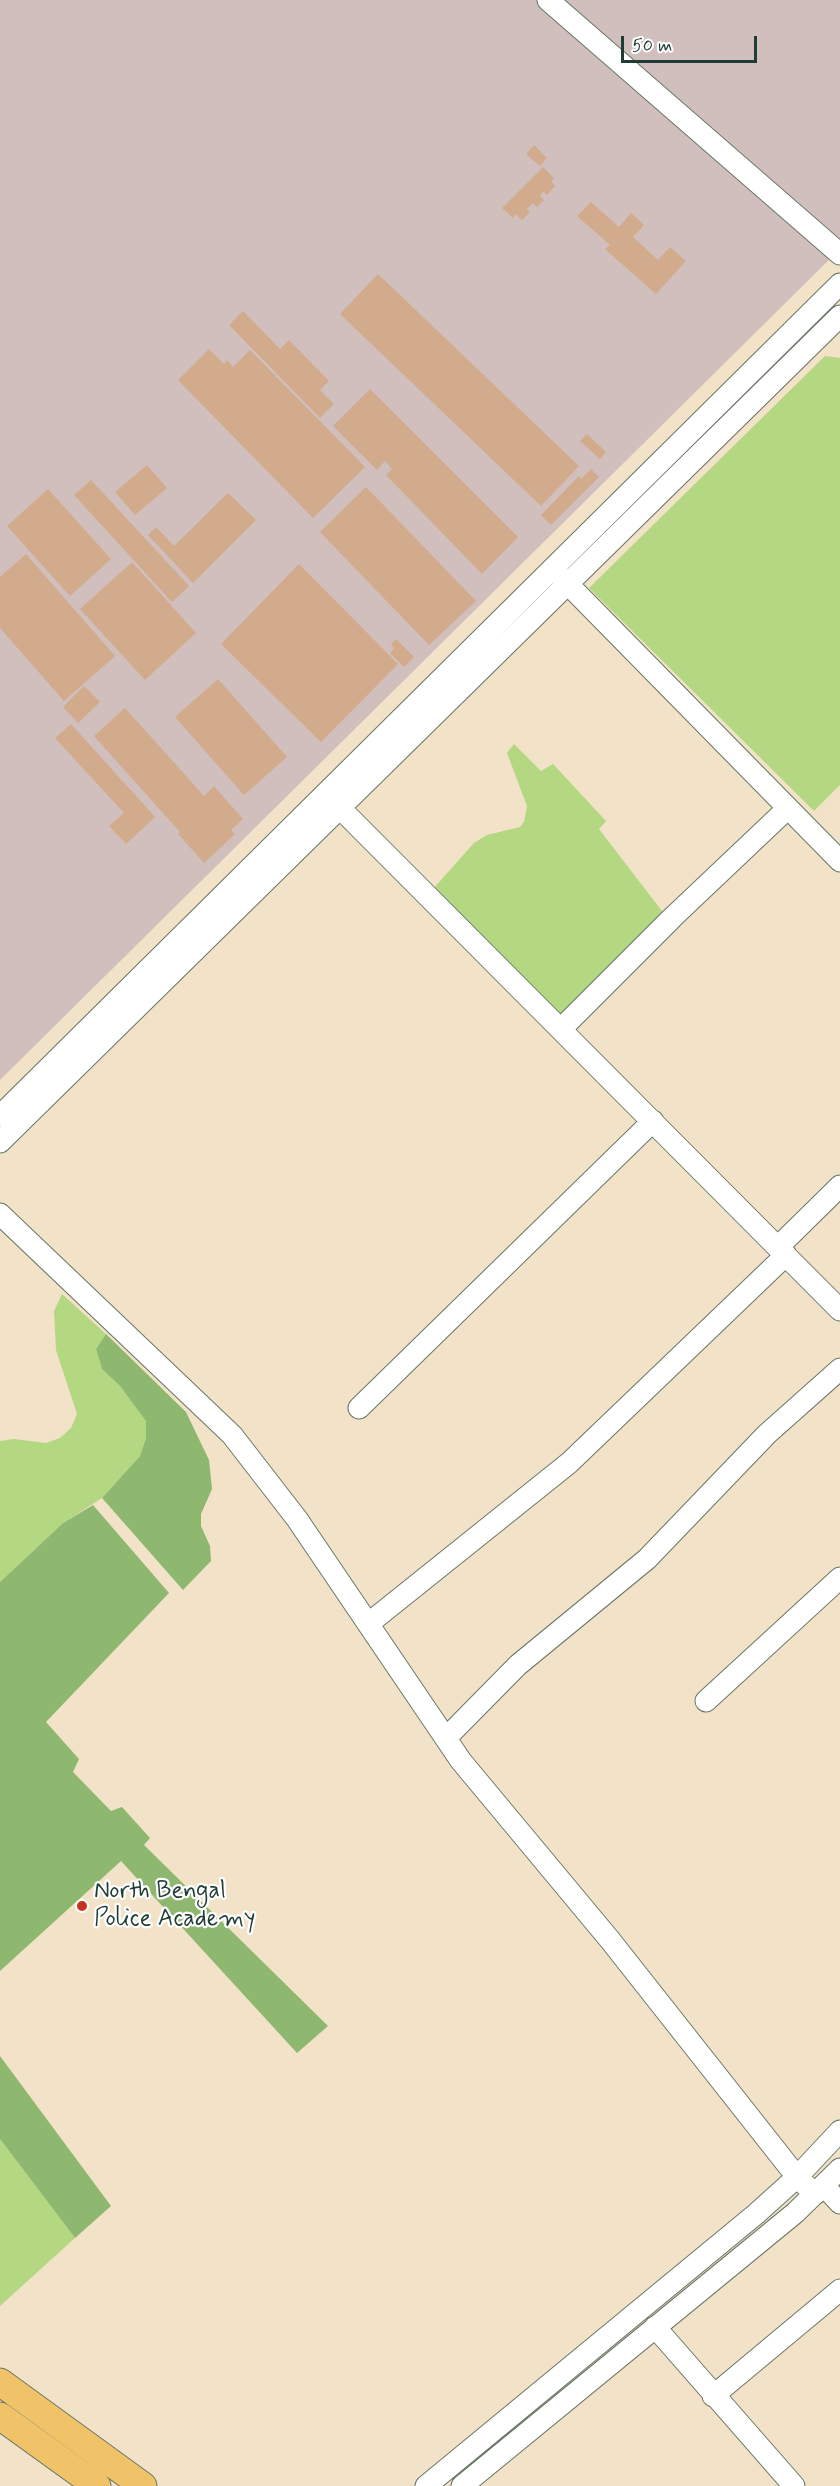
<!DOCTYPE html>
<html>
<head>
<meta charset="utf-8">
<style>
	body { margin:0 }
	#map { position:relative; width:840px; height:2486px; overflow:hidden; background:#f2e2c7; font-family:Mynerve,sans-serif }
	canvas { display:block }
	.scale { position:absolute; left:621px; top:36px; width:136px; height:27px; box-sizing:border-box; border:3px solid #1f3d34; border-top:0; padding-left:8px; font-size:18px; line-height:21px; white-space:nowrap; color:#1f3d34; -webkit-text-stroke:4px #fff; paint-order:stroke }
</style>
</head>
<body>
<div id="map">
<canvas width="840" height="2486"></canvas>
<div class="scale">50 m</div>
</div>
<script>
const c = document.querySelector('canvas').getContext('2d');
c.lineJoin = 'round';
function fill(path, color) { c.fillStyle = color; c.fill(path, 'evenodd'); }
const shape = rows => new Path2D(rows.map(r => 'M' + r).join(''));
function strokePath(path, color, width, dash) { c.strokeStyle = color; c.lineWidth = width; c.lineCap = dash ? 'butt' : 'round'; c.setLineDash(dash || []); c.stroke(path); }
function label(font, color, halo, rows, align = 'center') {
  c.font = font + ' Mynerve,sans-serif'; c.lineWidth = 4.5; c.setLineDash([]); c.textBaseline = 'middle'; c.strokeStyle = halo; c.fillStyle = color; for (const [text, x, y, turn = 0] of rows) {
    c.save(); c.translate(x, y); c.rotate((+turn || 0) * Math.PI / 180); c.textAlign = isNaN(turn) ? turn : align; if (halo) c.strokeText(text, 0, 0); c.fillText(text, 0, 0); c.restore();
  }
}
fill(shape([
	[0,0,840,0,840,249,0,1080]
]), '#d1bfbd');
fill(shape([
	[825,356,840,358,840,785,814,811,589,588],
	[514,744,541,771,553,764,606,821,599,829,665,915,560,1015,433,889,474,843,487,835,520,827,524,822,527,806,507,753],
	[62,1294,106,1334,96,1349,102,1369,120,1386,147,1421,146,1438,140,1456,102,1498,63,1523,0,1582,0,1441,14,1439,46,1443,60,1438,71,1428,77,1414,56,1350,54,1311],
	[0,2139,75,2238,0,2306]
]), '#b3d881');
fill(shape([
	[106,1334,186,1412,209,1460,212,1489,201,1514,201,1526,210,1546,211,1561,183,1590,102,1498,140,1456,146,1438,146,1421,120,1386,102,1369,96,1349],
	[93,1505,169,1593,46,1722,79,1759,73,1772,111,1811,122,1807,150,1838,144,1845,328,2026,297,2053,121,1861,0,1971,0,1582,63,1523],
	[0,2056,111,2206,75,2238,0,2139]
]), '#8eb86f');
fill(shape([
	[534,145,547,158,540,166,526,154],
	[543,167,554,178,551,181,555,186,547,195,543,191,540,196,544,200,537,207,533,203,527,209,530,212,522,220,515,214,513,218,502,208],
	[591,202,619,227,631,213,644,225,633,237,658,260,670,247,686,261,656,294,605,249,610,245,577,216],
	[378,274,579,466,541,506,340,314],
	[243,311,280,349,289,340,329,381,320,390,334,404,320,418,229,325],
	[209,349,224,364,227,360,233,367,250,350,365,467,313,518,178,380],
	[370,389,518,537,482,574,386,475,392,469,385,461,377,470,333,426],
	[587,434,606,452,600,459,580,441],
	[147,465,167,488,135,515,115,492],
	[591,469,599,477,551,525,541,515,579,476,581,479],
	[91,480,189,586,172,602,74,495],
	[366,487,476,601,429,645,320,532],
	[48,489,111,559,70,596,7,526],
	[228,493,256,520,193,583,148,535,156,527,174,546],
	[26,554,115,656,64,701,0,628,0,577],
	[132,562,196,633,145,680,80,609],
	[299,564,398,664,321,742,221,644],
	[396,639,414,657,404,667,390,653,394,648,391,644],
	[218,679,287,757,244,795,175,717],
	[84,686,100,702,78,723,63,707],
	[125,708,204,796,214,786,243,819,231,830,235,834,204,863,178,834,180,832,94,736],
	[71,724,155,817,126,844,109,826,124,813,55,738]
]), '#d1ab8b');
const minor = shape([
	[548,0,840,254],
	[559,575,840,861],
	[340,808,840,1310],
	[561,1029,673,917,788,808],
	[0,1116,840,284],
	[0,1142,840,316],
	[0,1214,232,1435,297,1519,461,1761,610,1940,797,2177,815,2194],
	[778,1247,840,1186],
	[359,1408,653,1121],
	[368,1624,569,1463,786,1255],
	[706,1701,840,1578],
	[446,1738,518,1665,647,1559,767,1434,840,1369],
	[824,2186,840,2203],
	[655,2327,794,2486],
	[713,2396,840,2290],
	[426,2486,756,2214,797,2177,840,2131],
	[462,2486,795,2213,840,2169]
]);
const major = shape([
	[0,2382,143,2486],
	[0,2416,97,2486]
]);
strokePath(minor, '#697767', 23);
strokePath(major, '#697767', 29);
strokePath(minor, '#fff', 21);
strokePath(major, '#f0c369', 27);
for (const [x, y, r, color] of [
	[82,1906,6,"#c8321e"]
]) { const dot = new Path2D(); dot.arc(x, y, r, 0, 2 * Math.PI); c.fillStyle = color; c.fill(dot); strokePath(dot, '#fff', 2); }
label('24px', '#1f3d34', '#fff', [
	["North Bengal",94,1892],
	["Police Academy",94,1920]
], 'left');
</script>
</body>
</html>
